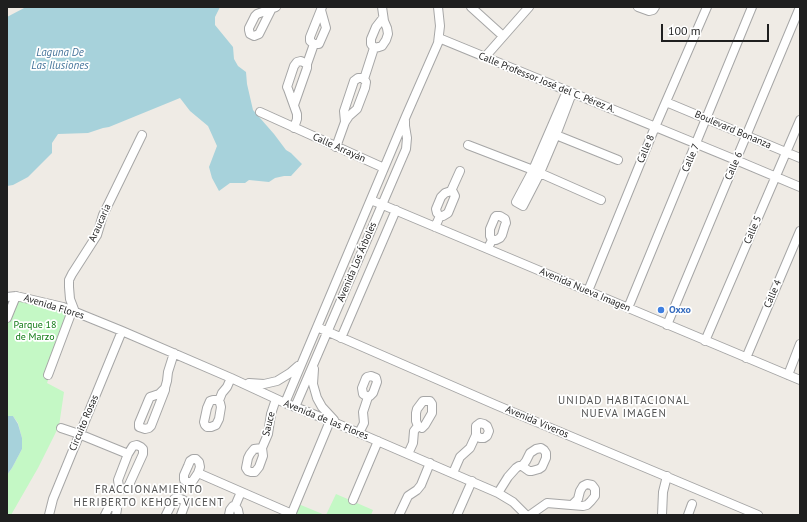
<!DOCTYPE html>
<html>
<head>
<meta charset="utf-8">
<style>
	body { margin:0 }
	#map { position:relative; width:807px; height:522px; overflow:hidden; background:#efebe5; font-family:"PT Sans",sans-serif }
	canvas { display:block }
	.frame { position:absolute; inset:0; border:8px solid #1f1f1f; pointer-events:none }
	.scale { position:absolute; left:661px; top:24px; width:108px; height:18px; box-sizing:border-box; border:2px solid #1f1f1f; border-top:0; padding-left:5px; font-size:12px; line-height:14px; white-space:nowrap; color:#1f1f1f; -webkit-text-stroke:3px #fff; paint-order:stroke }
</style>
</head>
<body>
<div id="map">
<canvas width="807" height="522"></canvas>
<div class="frame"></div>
<div class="scale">100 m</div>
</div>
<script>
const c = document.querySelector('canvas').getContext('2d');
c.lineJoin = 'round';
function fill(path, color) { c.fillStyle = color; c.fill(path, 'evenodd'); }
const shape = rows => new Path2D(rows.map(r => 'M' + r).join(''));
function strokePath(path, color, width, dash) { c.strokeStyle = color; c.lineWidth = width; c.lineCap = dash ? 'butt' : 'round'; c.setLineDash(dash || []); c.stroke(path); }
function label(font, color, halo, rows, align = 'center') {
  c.font = font + ' "PT Sans",sans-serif'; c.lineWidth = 3.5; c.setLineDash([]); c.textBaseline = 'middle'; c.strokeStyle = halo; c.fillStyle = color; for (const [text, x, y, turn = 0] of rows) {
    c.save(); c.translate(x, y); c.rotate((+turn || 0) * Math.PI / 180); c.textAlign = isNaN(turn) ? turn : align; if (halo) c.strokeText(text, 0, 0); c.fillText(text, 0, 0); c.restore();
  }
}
fill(shape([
	[17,298,72,311,47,383,64,392,59,426,38,468,11,515,7,515,7,475,12,468,22,449,22,438,18,423,13,416,7,416,7,322],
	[336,494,373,510,371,515,326,515],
	[296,503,325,515,291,515]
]), '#c4f8c5');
fill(shape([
	[26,7,220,7,215,17,215,25,233,47,234,59,238,66,246,72,247,84,253,110,274,134,286,150,291,153,302,164,291,176,284,176,275,178,269,182,249,180,245,183,230,183,219,191,212,178,209,167,217,146,208,126,190,111,180,98,109,127,103,128,88,133,58,134,52,143,52,153,28,177,13,185,7,186,7,17],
	[7,416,13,416,18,424,22,438,22,449,12,468,7,475]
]), '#a7d2db');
const minor = shape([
	[382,7,384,21,387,28,388,34,386,40,382,46,379,47,374,48,371,44,371,39,376,27,383,18],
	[471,7,503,36],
	[638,7,649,11,653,10,655,7],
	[272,8,259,34,254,36,250,34,249,30,249,28,255,16,257,14,276,7],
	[321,10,326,28,319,44,314,44,310,41,310,37,322,7],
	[439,38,736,160,800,187],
	[485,57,529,7],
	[307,64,314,44],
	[364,79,374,48],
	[567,91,532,172,516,202,523,206,539,175,556,135,572,93],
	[666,102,800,158],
	[260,112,384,168],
	[294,128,297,119,297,114,288,89,287,87,294,66,297,62,301,61,307,64,307,68,294,105],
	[556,135,618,160],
	[468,145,533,170,601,200],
	[336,147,345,122,349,116,357,109,365,88,366,82,363,78,358,78,354,81,344,111,345,122],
	[371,200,800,380],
	[440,216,443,216,448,213,455,196,453,192,451,191],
	[435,227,440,216,437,213,436,209,441,197,445,193,451,191,460,171],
	[488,248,492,240,490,236,490,229,495,217,496,216,500,216,505,219,506,223,505,225,502,235,500,238,496,240,492,240],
	[588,291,655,127,707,7],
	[7,297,16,296,63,307,122,331,231,378,285,403,338,424,498,493,513,502,526,515],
	[628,308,752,7],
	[75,312,70,299,69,287,69,280,72,274,97,235,103,215,142,135],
	[7,318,16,296],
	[667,325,736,160,800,7],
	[317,327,496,405,758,515],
	[341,338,396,210],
	[705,341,800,120],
	[746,358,800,231],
	[314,369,313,384,317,398,322,407,334,420],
	[48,375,72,311],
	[788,375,800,344],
	[249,383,264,384,277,381,290,373,298,366],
	[165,388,159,394,150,397,149,399,139,423,139,427,145,429,149,428,151,426,165,390,165,388,167,381,168,372,174,353],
	[218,400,220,403,221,407,219,419,216,425,211,427,207,427,205,425,204,422,207,408,210,401,213,400,218,400,220,398,222,393,227,387,231,378],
	[285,403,406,116,438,43,440,26,438,7],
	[295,407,406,149,407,138,405,126,405,121],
	[61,428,79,434,128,454,133,446,137,445,141,447,143,449,143,454,128,487,128,488,124,489,121,488,119,487,118,480,128,454],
	[359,433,364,423,363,412,368,397,370,396,373,393,377,382,376,378,371,376,367,377,366,378,362,388,363,394,368,397],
	[262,448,263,456,259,467,255,472,251,472,248,471,246,468,248,458,250,454,254,449,262,448,268,434,271,414,276,399],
	[408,454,413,443,414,431,418,426,422,428,425,425,432,413,432,404,430,401,423,401,417,409,416,413,416,421,418,426],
	[198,473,200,467,199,462,196,459,193,459,190,461,188,466,184,475,184,480,188,482,192,482,198,473,292,514],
	[453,473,460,457,470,448,476,435,476,426,480,423,484,424,487,426,489,431,487,436,484,438,480,438,476,435],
	[498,493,508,477,516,468,519,466,522,466,529,471,532,471,539,469,542,467,546,458,546,453,544,450,541,448,536,449,530,453,526,461,522,466],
	[353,500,378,441],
	[235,506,238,510,239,515],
	[49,515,53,499,122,331],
	[105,515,108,509,111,506,117,509,116,515],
	[166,515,174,499,178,498,183,500,185,501,185,504,181,515],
	[229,515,230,510,233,506,235,506,241,492],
	[291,515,330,421],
	[399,515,408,496,417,490,421,485,430,463],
	[457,515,472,481],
	[530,515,547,503,583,506,587,505,591,501,595,496,595,489,592,485,587,484,583,486,580,491,578,499,572,505],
	[662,515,663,492,667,476],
	[688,515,692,504]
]);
strokePath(minor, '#a6a6a6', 10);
strokePath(minor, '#fff', 8);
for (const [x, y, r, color] of [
	[661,310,4,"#3f7fe0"]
]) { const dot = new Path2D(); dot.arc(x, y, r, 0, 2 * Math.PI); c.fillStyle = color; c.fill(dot); strokePath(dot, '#fff', 1.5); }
label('10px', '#1f1f1f', '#fff', [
	["Calle Professor José del C. Pérez A.",547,83,22],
	["Boulevard Bonanza",733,130,23],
	["Calle Arrayán",339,148,24],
	["Calle 8",646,149,-68],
	["Calle 7",691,158,-67],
	["Calle 6",734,166,-67],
	["Araucaria",100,223,-66],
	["Calle 5",753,230,-67],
	["Avenida Los Árboles",357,262,-67],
	["Avenida Nueva Imagen",585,290,23],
	["Calle 4",773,294,-67],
	["Avenida Flores",54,307,17],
	["Avenida de las Flores",326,420,22],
	["Avenida Viveros",537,422,23],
	["Circuito Rosas",84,423,-67],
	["Sauce",269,424,-76]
]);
label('bold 10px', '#366cbe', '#fff', [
	["Oxxo",669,310]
], 'left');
label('10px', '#0f7a13', '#fff', [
	["Parque 18",35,325],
	["de Marzo",35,337]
]);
label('italic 11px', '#48769c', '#fff', [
	["Laguna De",60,53],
	["Las Ilusiones",60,66]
]);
c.letterSpacing = '1px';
label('11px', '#525252', '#fff', [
	["UNIDAD HABITACIONAL",624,401],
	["NUEVA IMAGEN",624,414],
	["FRACCIONAMIENTO",149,490],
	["HERIBERTO KEHOE VICENT",149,503]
]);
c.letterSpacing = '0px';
</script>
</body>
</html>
